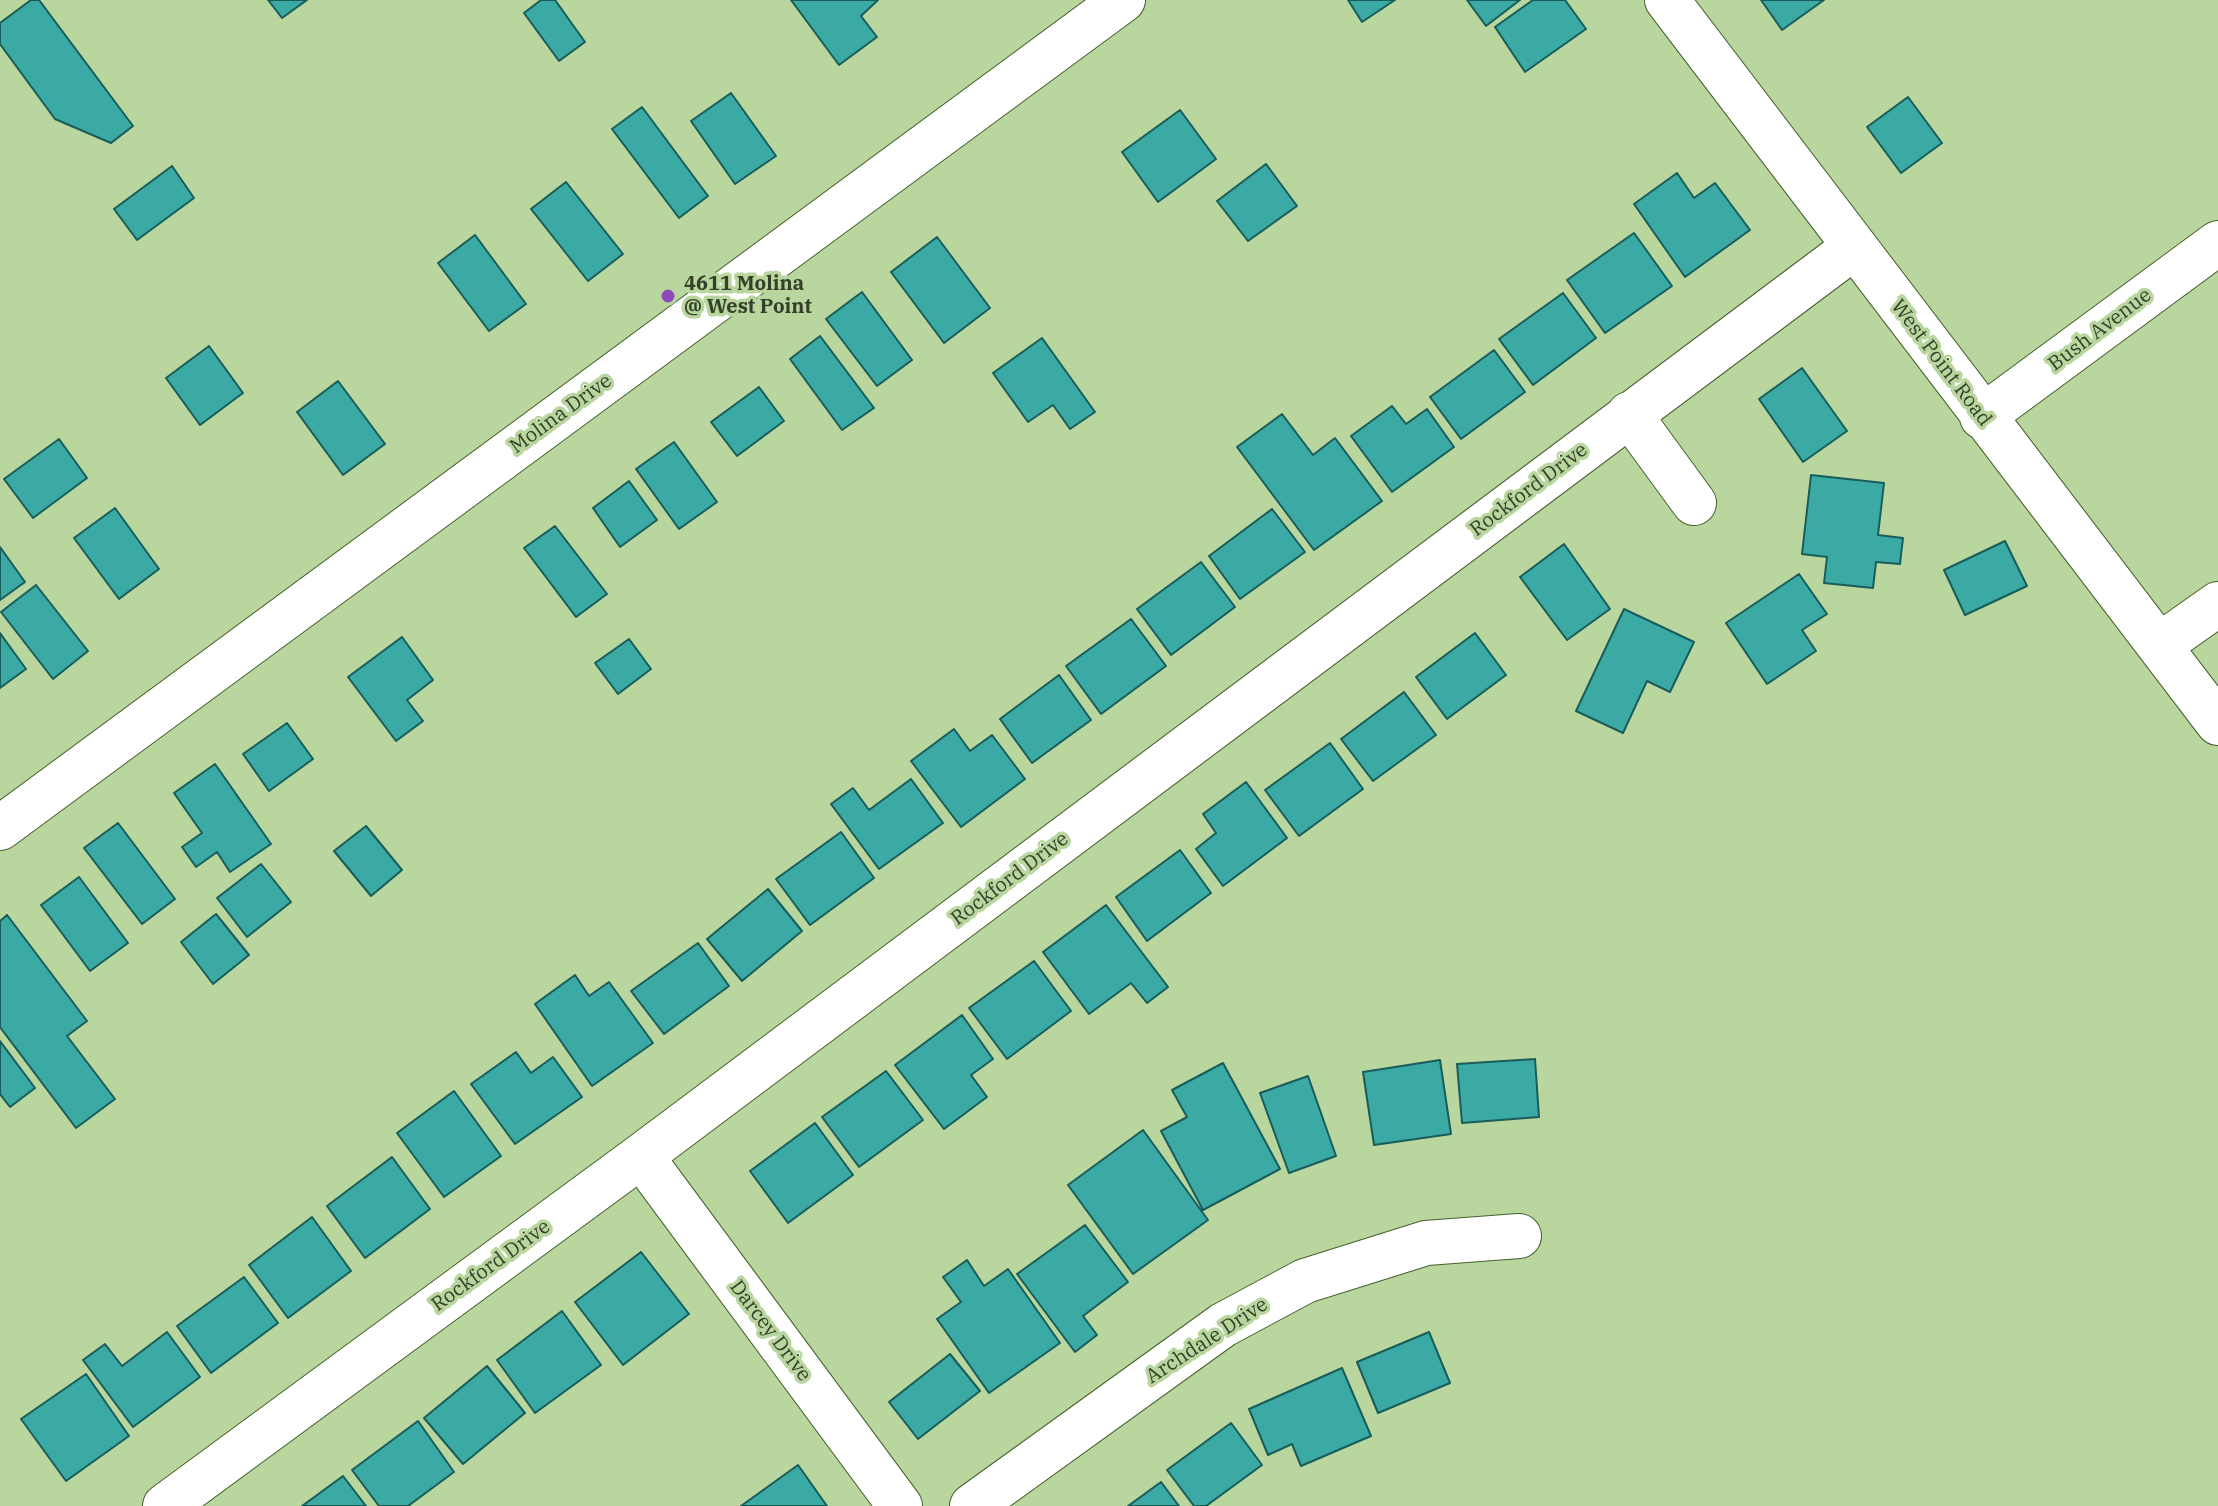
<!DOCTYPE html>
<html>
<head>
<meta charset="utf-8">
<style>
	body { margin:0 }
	canvas { display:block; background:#b8d69d }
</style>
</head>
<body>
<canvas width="2218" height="1506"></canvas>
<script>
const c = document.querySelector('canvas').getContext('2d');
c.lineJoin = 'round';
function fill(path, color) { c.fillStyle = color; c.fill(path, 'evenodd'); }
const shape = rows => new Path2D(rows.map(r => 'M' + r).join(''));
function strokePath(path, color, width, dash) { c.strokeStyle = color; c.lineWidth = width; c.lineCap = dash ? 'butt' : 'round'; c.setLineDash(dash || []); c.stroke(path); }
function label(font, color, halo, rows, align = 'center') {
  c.font = font + ' "IBM Plex Serif",serif'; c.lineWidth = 7; c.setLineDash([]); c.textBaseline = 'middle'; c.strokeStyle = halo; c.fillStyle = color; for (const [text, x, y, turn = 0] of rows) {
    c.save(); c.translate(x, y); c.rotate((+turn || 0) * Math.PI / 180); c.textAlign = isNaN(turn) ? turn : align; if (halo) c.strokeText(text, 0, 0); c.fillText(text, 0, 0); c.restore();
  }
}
const building = shape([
	[31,0,39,0,133,126,111,143,55,119,0,44,0,23,31,0],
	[268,0,307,0,282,18,268,0],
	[541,0,555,0,585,42,559,61,524,13,541,0],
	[791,0,878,0,861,16,877,37,839,65,791,0],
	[1348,0,1395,0,1362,22,1348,0],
	[1467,0,1520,0,1486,26,1467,0],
	[1533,0,1565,0,1586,29,1525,72,1495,27,1533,0],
	[1761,0,1824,0,1782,30,1761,0],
	[731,93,776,156,735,184,691,121,731,93],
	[1908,97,1942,143,1901,173,1867,127,1908,97],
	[642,107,708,196,679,218,612,129,642,107],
	[1180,110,1216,159,1158,202,1122,152,1180,110],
	[1266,164,1297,206,1248,241,1217,201,1266,164],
	[172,166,194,198,137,240,114,209,172,166],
	[1677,173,1694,198,1715,183,1750,230,1685,277,1634,204,1677,173],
	[566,182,623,254,588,281,531,209,566,182],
	[1634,233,1672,286,1605,333,1567,280,1634,233],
	[475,235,526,304,489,331,438,263,475,235],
	[937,237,990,308,944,343,891,272,937,237],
	[862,292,912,360,877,386,826,319,862,292],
	[1563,293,1596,338,1533,385,1499,339,1563,293],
	[820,336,874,408,842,430,790,359,820,336],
	[1042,338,1095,412,1070,429,1053,405,1028,422,993,373,1042,338],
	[209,346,243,393,200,425,166,378,209,346],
	[1494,350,1525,392,1461,439,1430,397,1494,350],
	[1802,368,1847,431,1803,462,1759,399,1802,368],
	[338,381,385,444,343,475,297,412,338,381],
	[759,387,784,421,737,456,711,422,759,387],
	[1392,406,1406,424,1427,409,1454,447,1392,492,1351,436,1392,406],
	[1282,414,1313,455,1335,438,1382,501,1314,550,1237,447,1282,414],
	[59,439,87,478,33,518,4,479,59,439],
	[674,442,717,502,679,529,636,469,674,442],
	[1811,475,1884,483,1878,535,1903,538,1900,564,1876,562,1873,588,1824,583,1827,557,1802,554,1811,475],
	[629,481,657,520,620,547,593,508,629,481],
	[115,508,159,569,119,599,74,538,115,508],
	[1272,509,1305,552,1240,599,1209,556,1272,509],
	[555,526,607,594,576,617,524,548,555,526],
	[2005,541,2027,586,1965,615,1944,570,2005,541],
	[1564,544,1610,609,1567,640,1520,577,1564,544],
	[0,547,25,582,0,600,0,547],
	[1201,562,1235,607,1171,655,1137,609,1201,562],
	[1799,574,1827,614,1802,630,1816,651,1767,684,1726,623,1799,574],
	[36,585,88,651,53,679,1,612,36,585],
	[1624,609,1694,642,1670,692,1647,681,1623,733,1576,711,1624,609],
	[1131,619,1166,666,1101,714,1066,666,1131,619],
	[0,633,26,669,0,688,0,633],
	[1475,633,1506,675,1447,719,1416,677,1475,633],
	[402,637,433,680,407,700,423,721,396,741,348,677,402,637],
	[629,639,651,669,618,694,595,663,629,639],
	[1059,675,1091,720,1032,763,1000,719,1059,675],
	[1404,692,1436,735,1373,781,1341,739,1404,692],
	[287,723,313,759,269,791,243,754,287,723],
	[954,729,970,751,992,735,1025,779,961,827,911,761,954,729],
	[1330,743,1363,789,1299,836,1265,790,1330,743],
	[215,764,271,844,230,872,217,852,196,867,182,847,202,833,174,793,215,764],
	[911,779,943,823,879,869,831,804,853,788,869,810,911,779],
	[1246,782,1287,838,1223,886,1196,849,1216,833,1203,814,1246,782],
	[118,823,175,899,142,924,84,848,118,823],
	[366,826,402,870,371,896,334,851,366,826],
	[841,832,874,878,810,925,776,879,841,832],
	[1180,850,1211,893,1147,941,1116,897,1180,850],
	[261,864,291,902,247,937,217,898,261,864],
	[79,877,128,943,90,971,41,905,79,877],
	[768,889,802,931,742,981,707,939,768,889],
	[1106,905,1168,987,1147,1003,1131,983,1089,1014,1043,952,1106,905],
	[216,914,249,955,213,984,181,942,216,914],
	[7,915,87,1021,67,1036,115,1099,76,1128,0,1027,0,921,7,915],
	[698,943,729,986,664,1034,631,991,698,943],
	[1034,961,1071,1011,1007,1059,969,1008,1034,961],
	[575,975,589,996,609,982,653,1043,592,1086,535,1004,575,975],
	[962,1015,993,1059,971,1075,987,1097,944,1129,895,1065,962,1015],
	[0,1041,35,1088,10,1107,0,1094,0,1041],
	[516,1052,531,1073,553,1057,582,1097,515,1144,471,1084,516,1052],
	[1535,1059,1539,1117,1462,1123,1457,1064,1535,1059],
	[1440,1060,1451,1134,1374,1145,1363,1072,1440,1060],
	[1223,1063,1280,1169,1203,1210,1161,1131,1187,1117,1172,1090,1223,1063],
	[886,1071,923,1120,859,1167,822,1117,886,1071],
	[1308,1076,1336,1156,1289,1173,1260,1093,1308,1076],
	[454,1091,501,1156,444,1197,397,1133,454,1091],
	[815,1123,853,1175,788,1223,750,1171,815,1123],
	[1143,1130,1208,1220,1133,1274,1068,1185,1143,1130],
	[392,1157,430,1209,365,1258,327,1206,392,1157],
	[312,1217,351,1271,288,1318,249,1265,312,1217],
	[1085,1225,1128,1282,1083,1316,1097,1335,1075,1352,1017,1274,1085,1225],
	[641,1252,689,1314,623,1365,575,1302,641,1252],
	[967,1260,984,1286,1008,1269,1060,1343,989,1393,937,1319,961,1302,943,1277,967,1260],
	[244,1277,278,1323,211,1373,177,1326,244,1277],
	[562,1311,601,1365,535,1413,497,1360,562,1311],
	[167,1332,200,1377,133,1427,83,1360,105,1344,122,1366,167,1332],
	[1429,1332,1450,1383,1378,1413,1357,1362,1429,1332],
	[950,1354,980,1391,918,1439,889,1402,950,1354],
	[487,1366,525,1413,463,1464,424,1418,487,1366],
	[1342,1368,1371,1436,1301,1466,1292,1444,1268,1455,1249,1409,1342,1368],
	[86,1374,129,1436,66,1481,21,1419,86,1374],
	[418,1421,454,1472,408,1506,379,1506,352,1470,418,1421],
	[1231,1423,1262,1465,1206,1506,1194,1506,1167,1470,1231,1423],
	[798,1465,827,1506,741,1506,798,1465],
	[343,1476,366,1506,302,1506,343,1476],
	[1161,1482,1179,1506,1128,1506,1161,1482]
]);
fill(building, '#3ba9a4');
strokePath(building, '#185d5a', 2);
const minor = shape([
	[1667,0,2218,723],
	[1629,414,1694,503],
	[1982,417,2218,243],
	[2160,645,2218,604],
	[0,828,1123,0],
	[641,1156,900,1506],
	[165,1506,641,1156,1853,248],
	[972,1506,1223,1325,1305,1281,1426,1243,1519,1236]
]);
strokePath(minor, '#47602d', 46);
strokePath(minor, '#fff', 44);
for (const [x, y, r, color] of [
	[668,296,8,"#9048ba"]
]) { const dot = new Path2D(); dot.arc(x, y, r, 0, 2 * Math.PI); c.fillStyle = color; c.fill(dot); strokePath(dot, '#b8d69d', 3); }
label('bold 20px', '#344029', '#b8d69d', [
	["4611 Molina",684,284],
	["@ West Point",684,307]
], 'left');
label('20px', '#344029', '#b8d69d', [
	["Bush Avenue",2100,330,-37],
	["West Point Road",1941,363,53],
	["Molina Drive",561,414,-36],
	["Rockford Drive",1529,490,-37],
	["Rockford Drive",1010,879,-37],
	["Rockford Drive",491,1266,-36],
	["Darcey Drive",770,1331,53],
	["Archdale Drive",1207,1341,-33]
]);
</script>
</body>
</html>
